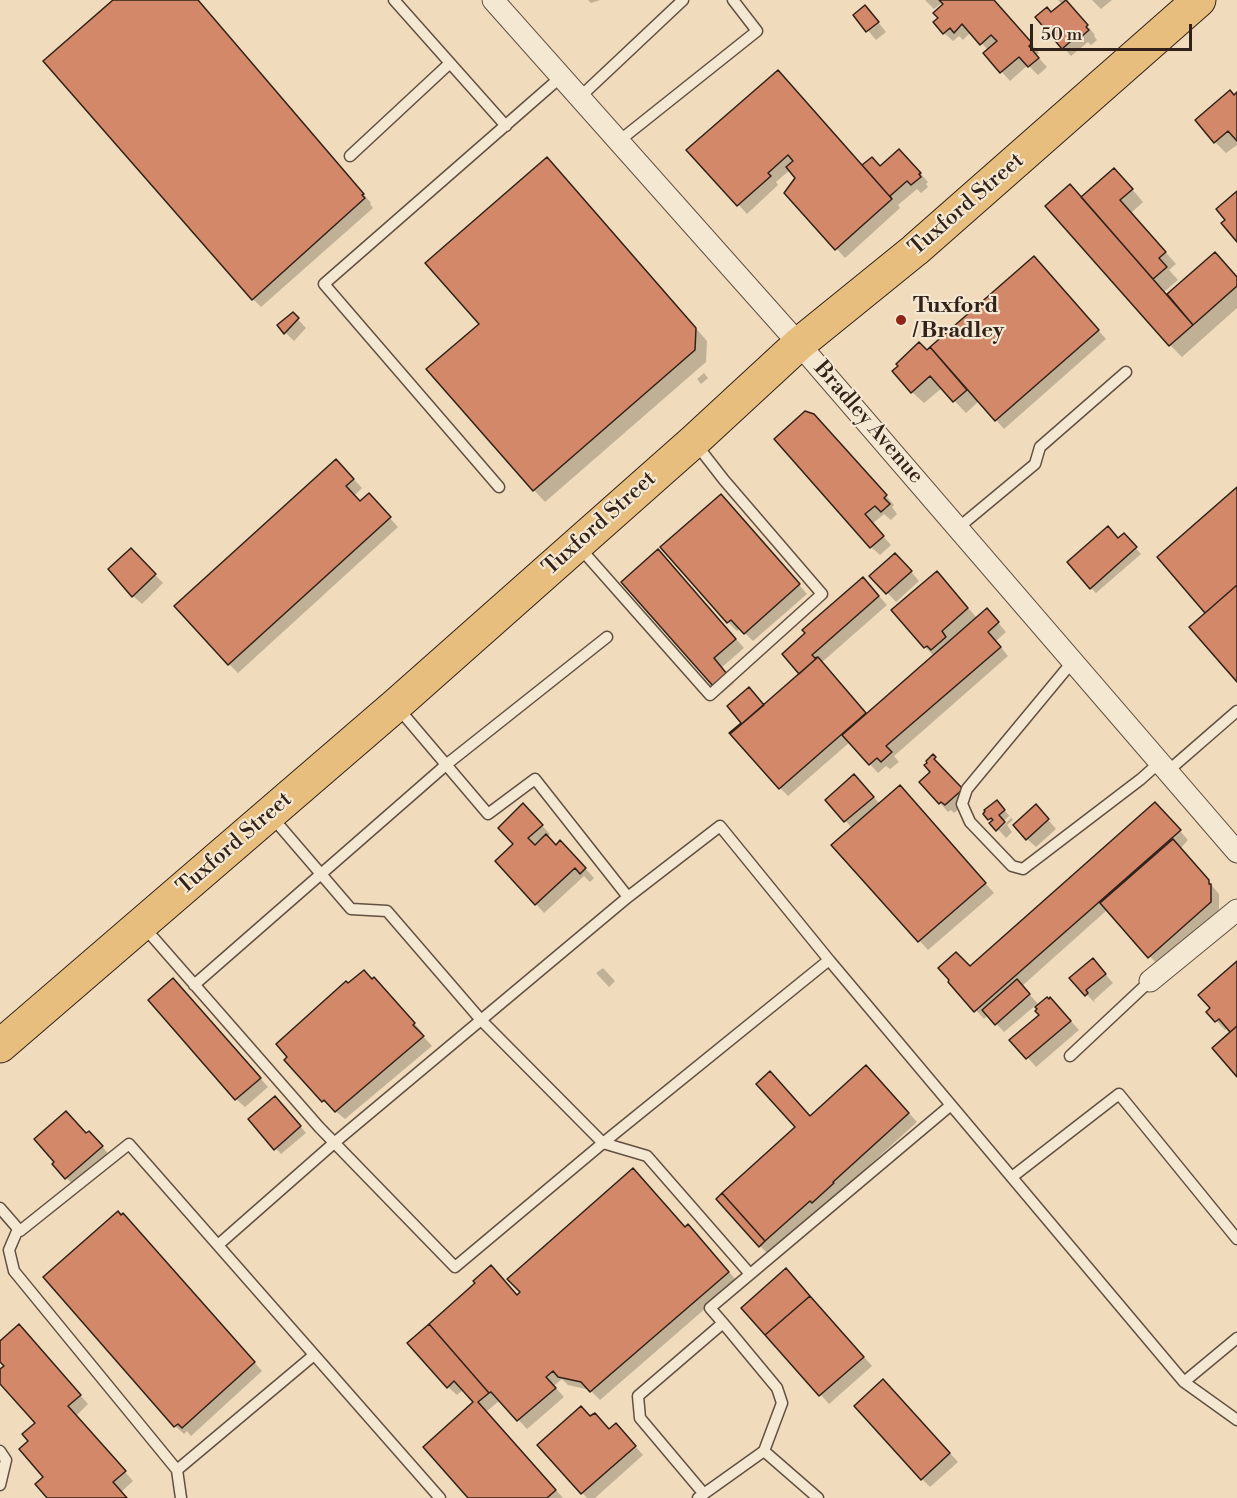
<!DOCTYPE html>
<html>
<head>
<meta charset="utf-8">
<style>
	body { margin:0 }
	#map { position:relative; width:1237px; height:1498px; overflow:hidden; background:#f0dcbc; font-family:"Libre Bodoni",serif }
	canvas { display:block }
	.scale { position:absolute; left:1030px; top:24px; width:162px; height:27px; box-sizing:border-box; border:3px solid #312118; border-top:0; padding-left:8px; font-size:18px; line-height:21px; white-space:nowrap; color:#312118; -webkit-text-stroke:4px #f5e8d3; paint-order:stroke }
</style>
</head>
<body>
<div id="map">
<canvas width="1237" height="1498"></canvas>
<div class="scale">50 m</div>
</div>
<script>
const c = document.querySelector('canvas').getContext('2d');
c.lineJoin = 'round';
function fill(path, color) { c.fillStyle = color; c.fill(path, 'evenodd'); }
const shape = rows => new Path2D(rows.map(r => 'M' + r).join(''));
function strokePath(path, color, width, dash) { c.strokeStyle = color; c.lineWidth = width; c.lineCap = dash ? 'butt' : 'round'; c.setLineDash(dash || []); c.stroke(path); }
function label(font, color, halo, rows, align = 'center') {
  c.font = font + ' "Libre Bodoni",serif'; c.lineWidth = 4.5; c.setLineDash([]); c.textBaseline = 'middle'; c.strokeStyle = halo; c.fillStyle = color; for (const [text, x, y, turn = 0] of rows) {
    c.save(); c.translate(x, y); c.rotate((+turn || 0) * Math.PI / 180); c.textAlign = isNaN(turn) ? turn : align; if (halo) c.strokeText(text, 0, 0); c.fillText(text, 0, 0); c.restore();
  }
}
fill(shape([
	[115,0,198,0,371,203,370,204,373,208,261,307,253,299],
	[588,0,600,0,591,3],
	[925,0,993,0,1039,53,1036,55,1047,67,1038,75,1028,65,1010,81,985,53,988,50,971,32,963,40,959,36,953,41,944,33,940,18,945,4,943,2,934,9],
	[1058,0,1065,0,1095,35,1094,36,1097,40,1091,45,1088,42,1071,56,1063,47,1051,14,1062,4],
	[1092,0,1112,0,1101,9],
	[855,15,873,16,886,32,876,40],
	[778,72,862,167,872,159,880,167,908,159,928,182,926,184,928,187,921,193,917,189,898,205,900,208,845,258,786,192,797,178,790,170,776,182,778,185,747,214,688,150],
	[1237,94,1237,145,1226,153,1215,142],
	[559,171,707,341,706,362,545,502,534,490,481,324],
	[1126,182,1143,202,1131,213,1176,264,1169,270,1178,280,1164,292,1167,296,1215,254,1237,277,1237,308,1182,357,1170,345,1082,199],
	[1034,258,1106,339,1004,429,979,401,966,413,942,388,924,403,912,392,927,352],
	[293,314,306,328,294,341,279,326],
	[704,373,708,378,701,384,697,379],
	[823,425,894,505,892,507,897,514,891,520,884,514,872,524,891,545,880,555,871,547],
	[344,469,362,488,354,496,360,503,377,504,398,527,238,673,229,664],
	[729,504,807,594,753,641,740,628,737,631,728,622,663,547],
	[1124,535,1141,554,1096,593,1091,588,1119,540],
	[131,550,163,583,142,604,133,596],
	[667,560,744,648,721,668,734,683,722,693,714,685],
	[904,563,919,581,896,602,872,576],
	[945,582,977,618,995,619,1006,632,996,641,1008,656,894,756,899,762,890,769,886,766,878,773,850,742,788,796,780,788,743,723,749,689,765,706,801,674,784,654,871,587,887,605,821,663,867,714,934,656,925,647],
	[933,756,971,798,954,813,951,810,948,812,940,803],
	[862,785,880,804,908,795,994,893,928,950,899,918,852,828,827,800],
	[997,802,1013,820,1007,825,1012,832,1006,838,989,819],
	[1009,816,1011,818,1000,829,998,827],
	[1164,813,1188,840,1180,849,1219,894,1219,910,1158,965,1107,910,1022,986,1039,1005,1059,1008,1079,1030,1036,1067,1012,1040,1041,1015,1036,1005,1004,1032,988,1015,984,1019,950,982,970,968],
	[531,814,550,834,547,837,556,846,569,851,594,878,590,882,584,876,544,913,536,904,515,844],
	[1044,815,1056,829,1036,847,1027,839],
	[1237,963,1237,1075,1232,1032,1228,1027,1225,1030,1208,1012],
	[603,968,615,981,609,987,596,973],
	[1101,969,1113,983,1094,1000,1095,1003,1071,978],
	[373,981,383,988,422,1032,421,1034,432,1046,345,1119,323,1101,348,985],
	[182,989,268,1087,245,1107,236,1099],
	[875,1076,917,1122,841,1191,842,1193,822,1211,820,1209,768,1254,760,1246,810,1118],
	[280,1103,306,1133,281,1154,250,1119],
	[87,1135,98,1141,110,1156,75,1187,54,1165],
	[132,1224,262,1371,191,1436,187,1431,184,1434,175,1426],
	[685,1228,696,1235,737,1281,600,1400,590,1390,568,1385,562,1379,554,1386,564,1397,527,1429,500,1400,486,1412,563,1498,470,1498,476,1402,464,1389,457,1395,448,1387,517,1296],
	[795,1279,872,1366,829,1404,743,1308],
	[27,1335,88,1404,76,1416,133,1481,121,1492,126,1498,49,1498,45,1477,31,1441,37,1423,0,1381,0,1371,6,1366,0,1360,0,1343],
	[892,1390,958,1462,930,1487,922,1479],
	[591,1418,609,1430,624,1434,643,1455,595,1498,587,1498,539,1445]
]), '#0003');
const building = shape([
	[113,0,198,0,364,194,362,195,365,198,252,300,43,61,113,0],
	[939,0,994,0,1032,43,1029,46,1039,58,1028,67,1019,57,1000,73,983,53,997,41,991,35,980,45,962,24,954,33,950,28,943,34,933,22,938,18,933,13,943,4,939,0],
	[1066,0,1088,25,1086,27,1089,30,1081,37,1079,34,1062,49,1035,17,1047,7,1051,12,1066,0],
	[865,5,879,22,866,32,853,15,865,5],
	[778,70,892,199,835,250,784,193,795,178,786,167,793,161,788,155,768,173,771,176,737,206,686,150,778,70],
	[1230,90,1234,95,1237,92,1237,141,1228,131,1214,143,1195,120,1230,90],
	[899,149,921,173,919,174,921,177,911,185,907,181,890,196,892,199,862,165,872,157,880,166,899,149],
	[547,157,696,328,695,350,533,491,426,369,479,324,425,263,547,157],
	[1114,168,1133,189,1120,200,1166,252,1159,258,1167,267,1153,279,1081,197,1114,168],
	[1070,184,1193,325,1169,346,1045,206,1070,184],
	[1237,191,1237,242,1221,223,1225,220,1216,209,1237,191],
	[1215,252,1237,277,1237,286,1193,325,1167,294,1215,252],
	[1034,256,1099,330,995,421,930,347,1034,256],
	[293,312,299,318,284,334,277,325,293,312],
	[919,342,927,350,930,347,967,390,953,402,930,376,911,393,892,371,898,366,896,364,919,342],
	[805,411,814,414,887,495,884,498,890,504,881,512,875,506,865,514,884,536,870,548,774,439,805,411],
	[336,459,354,479,346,486,360,501,369,493,391,517,228,665,174,606,336,459],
	[1237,487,1237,585,1205,613,1157,557,1237,487],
	[721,494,800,584,744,634,731,620,727,623,660,547,721,494],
	[1108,526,1118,538,1124,533,1137,547,1090,589,1067,562,1108,526],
	[131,548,156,574,132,597,108,569,131,548],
	[658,549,736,639,714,658,727,674,713,686,621,582,658,549],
	[895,553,912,571,886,594,869,576,895,553],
	[937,571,968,608,942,631,946,637,931,650,927,646,924,648,891,610,937,571],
	[863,577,879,596,812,655,815,658,818,657,799,674,782,654,805,633,802,630,863,577],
	[1237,585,1237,682,1189,627,1237,585],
	[987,608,999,622,988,632,1001,647,886,746,892,752,881,762,877,758,869,765,842,735,987,608],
	[818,657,866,713,779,789,730,734,818,657],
	[749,687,764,705,730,734,729,733,741,723,727,706,749,687],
	[933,754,936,757,934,759,963,789,945,805,941,802,939,804,919,782,930,772,924,765,927,763,926,761,933,754],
	[854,774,874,797,844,822,825,800,854,774],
	[900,785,986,883,918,942,831,845,900,785],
	[997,800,1005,810,999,815,1005,822,996,831,989,823,993,820,991,818,988,820,983,814,985,811,984,810,997,800],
	[1155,802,1181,830,974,1012,948,982,949,980,938,968,956,952,970,966,1155,802],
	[523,803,543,825,528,838,535,845,546,834,556,845,560,840,586,868,580,874,575,868,535,905,495,861,513,844,498,828,523,803],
	[1036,804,1049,819,1026,840,1013,825,1036,804],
	[1173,839,1209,880,1209,884,1211,884,1211,902,1148,958,1100,903,1173,839],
	[1093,958,1106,974,1086,990,1088,993,1085,996,1069,978,1093,958],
	[1237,961,1237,1026,1212,1048,1230,1032,1219,1019,1215,1022,1206,1012,1210,1008,1198,995,1237,961],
	[364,970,372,979,374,977,415,1023,413,1025,424,1036,335,1112,324,1100,322,1102,284,1060,287,1057,276,1044,346,981,348,983,364,970],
	[173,978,261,1078,235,1100,148,1000,173,978],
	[1017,979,1030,994,995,1025,982,1010,1017,979],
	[1047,997,1049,999,1050,997,1071,1021,1026,1059,1009,1040,1039,1015,1035,1011,1037,1009,1035,1007,1047,997],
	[1237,1026,1237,1077,1212,1048,1237,1026],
	[866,1065,909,1113,833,1182,834,1183,812,1203,810,1201,765,1241,722,1193,795,1127,756,1084,770,1071,810,1116,866,1065],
	[275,1096,301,1126,274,1150,248,1119,275,1096],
	[66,1111,86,1133,89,1131,103,1146,65,1179,52,1164,54,1162,34,1139,66,1111],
	[633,1168,685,1227,688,1224,729,1272,590,1392,581,1382,558,1377,553,1371,546,1377,556,1388,517,1421,491,1392,489,1393,429,1324,475,1283,473,1281,491,1265,517,1295,520,1292,507,1279,633,1168],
	[722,1193,765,1241,759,1247,716,1199,722,1193],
	[118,1211,121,1215,123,1213,255,1362,182,1428,178,1424,174,1427,43,1277,118,1211],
	[786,1268,810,1296,765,1335,741,1308,786,1268],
	[810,1296,864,1357,819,1396,765,1335,810,1296],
	[19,1324,81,1395,68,1406,126,1471,113,1482,127,1498,47,1498,35,1484,43,1477,19,1449,28,1441,22,1434,35,1423,0,1384,0,1369,4,1366,0,1362,0,1341,19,1324],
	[429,1324,489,1393,478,1402,556,1490,547,1498,468,1498,423,1447,473,1402,454,1381,447,1388,407,1343,429,1324],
	[883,1379,950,1453,921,1480,854,1406,883,1379],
	[581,1406,590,1416,595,1413,609,1429,616,1423,636,1446,581,1494,537,1445,581,1406]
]);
fill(building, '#d28869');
strokePath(building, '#312118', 1.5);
const service = shape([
	[394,0,506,126],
	[580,97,683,0],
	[619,141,757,31,733,0],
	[350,156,450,63],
	[499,487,324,284,562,76],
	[958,528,1035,464,1040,447,1126,372],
	[580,548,710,695,822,594,724,480,696,444],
	[1073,661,967,789,962,804,970,822,1012,866,1023,869,1141,779,1160,762],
	[1168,771,1237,711],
	[272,817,351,909,387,911,481,1020,603,1143,647,1156,750,1274],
	[628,897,720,826,829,960],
	[144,927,319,1127,455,1267,603,1143,829,960,1184,1382,1237,1420],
	[194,985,447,764,607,637],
	[1070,1056,1150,981],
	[1012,1177,1119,1094,1237,1239],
	[0,1208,20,1231,129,1144,440,1498],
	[18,1229,9,1250,14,1271,177,1470,314,1355],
	[218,1245,334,1143,628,897,535,779,488,814,398,708],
	[723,1323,777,1388,782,1403,764,1451],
	[1184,1382,1237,1338],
	[0,1451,6,1460,0,1485],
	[177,1470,181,1498],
	[704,1494,640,1418,638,1396,723,1323,710,1308,951,1105],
	[698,1498,764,1451,818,1498]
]);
const minor = shape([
	[493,0,799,344,1237,852],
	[1150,981,1237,910]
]);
const primary = shape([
	[0,1046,396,705,694,441,799,344,915,250,1199,0]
]);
strokePath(service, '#615041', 13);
strokePath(minor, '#615041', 23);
strokePath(primary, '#312118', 35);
strokePath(service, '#f5e8d3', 10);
strokePath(minor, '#f5e8d3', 21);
strokePath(primary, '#e8be7e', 33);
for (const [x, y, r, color] of [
	[901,320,6,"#8f2418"]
]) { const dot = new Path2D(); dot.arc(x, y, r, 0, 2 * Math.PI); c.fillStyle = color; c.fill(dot); strokePath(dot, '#f5e8d3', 2); }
label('22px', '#312118', '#f5e8d3', [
	["Tuxford Street",967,205,-41],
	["Bradley Avenue",868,423,49],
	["Tuxford Street",600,524,-42],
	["Tuxford Street",235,844,-41]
]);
label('bold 22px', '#312118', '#f5e8d3', [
	["Tuxford",913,307],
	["/ Bradley",913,332]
], 'left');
</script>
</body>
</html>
